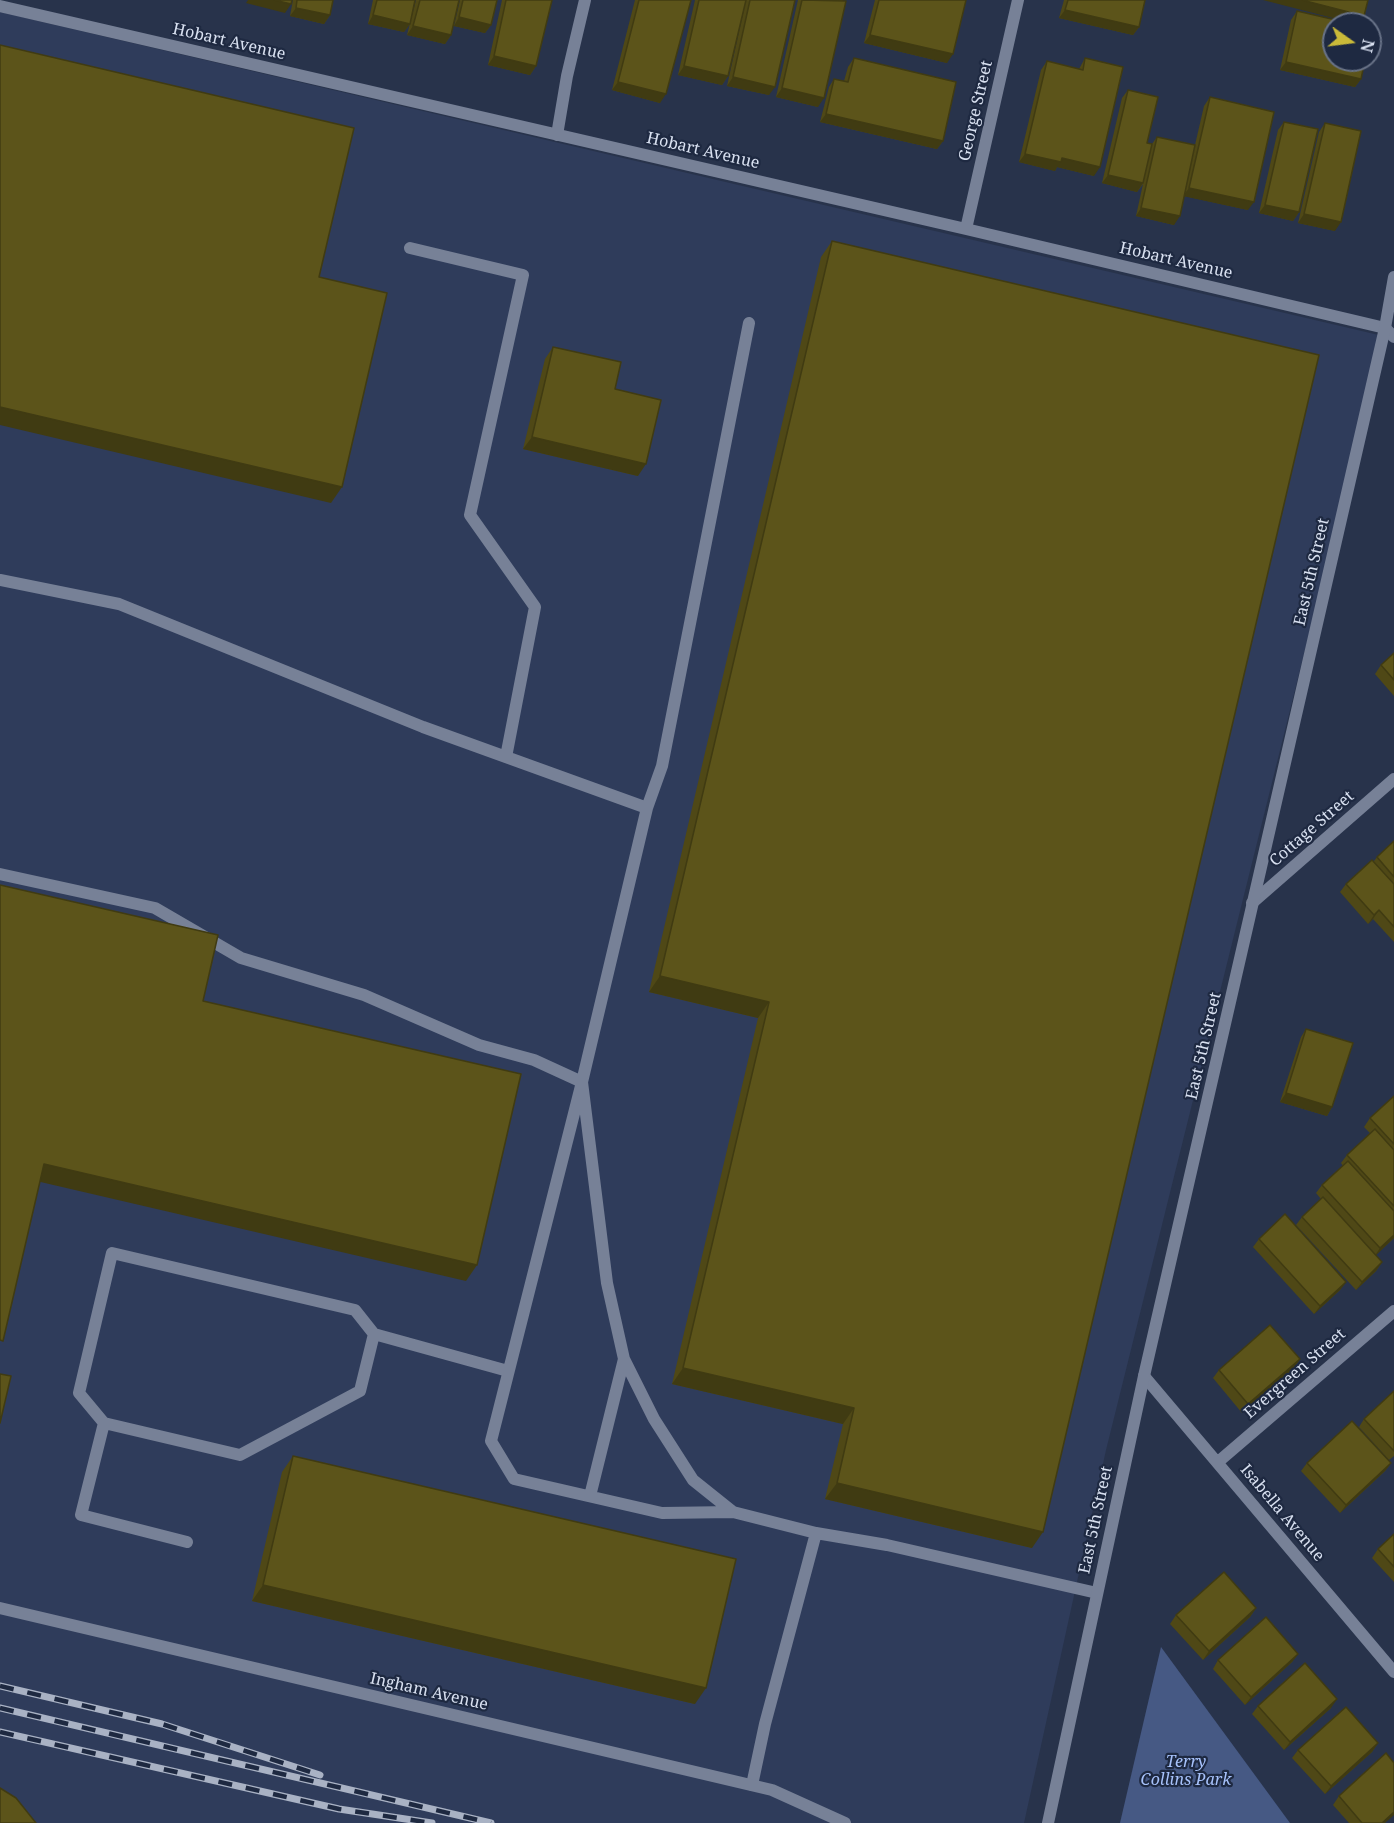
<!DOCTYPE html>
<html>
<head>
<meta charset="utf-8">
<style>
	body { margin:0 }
	#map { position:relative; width:1394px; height:1823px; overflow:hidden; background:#28334b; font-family:"Noto Serif",serif }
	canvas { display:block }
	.north { position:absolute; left:1322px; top:12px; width:60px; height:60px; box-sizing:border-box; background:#1e2941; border:2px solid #687287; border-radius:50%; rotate:104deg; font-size:16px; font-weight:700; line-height:24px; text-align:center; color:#d8e0f0 }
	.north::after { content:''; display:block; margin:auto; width:21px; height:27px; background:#caba39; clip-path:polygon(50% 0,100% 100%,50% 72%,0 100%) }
</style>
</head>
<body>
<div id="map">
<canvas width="1394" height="1823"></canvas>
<div class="north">N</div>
</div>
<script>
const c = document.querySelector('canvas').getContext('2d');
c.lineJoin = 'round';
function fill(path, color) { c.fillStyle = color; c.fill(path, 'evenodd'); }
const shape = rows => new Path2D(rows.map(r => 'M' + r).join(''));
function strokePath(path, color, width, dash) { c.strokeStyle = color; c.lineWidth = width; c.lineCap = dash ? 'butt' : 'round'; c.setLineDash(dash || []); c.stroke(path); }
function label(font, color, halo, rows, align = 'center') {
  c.font = font + ' "Noto Serif",serif'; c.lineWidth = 4.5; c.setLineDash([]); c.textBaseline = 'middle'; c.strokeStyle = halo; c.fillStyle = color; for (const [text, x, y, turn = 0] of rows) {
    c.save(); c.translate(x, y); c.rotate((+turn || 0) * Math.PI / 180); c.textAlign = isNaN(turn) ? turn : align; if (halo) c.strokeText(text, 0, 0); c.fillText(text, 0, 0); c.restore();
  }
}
fill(shape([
	[0,12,1383,336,1106,1450,1024,1823,0,1823]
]), '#2f3c5b');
fill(shape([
	[1161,1647,1290,1823,1120,1823]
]), '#465984');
strokePath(shape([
	[410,248,523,275,470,515,535,607,506,757],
	[749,323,662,766,647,808,582,1082,491,1441,514,1479,662,1513,733,1512,816,1533,887,1545,1097,1593],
	[0,580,119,604,423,727,647,808],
	[0,874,155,908,241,958,364,995,479,1045,534,1060,582,1082,607,1283,624,1359,654,1419,693,1480,733,1512],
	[104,1423,240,1455,360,1391,374,1334],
	[590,1496,624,1359],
	[187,1542,81,1515,104,1423,79,1393,112,1253,355,1310,374,1334,508,1371],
	[752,1785,765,1724,816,1533]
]), '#778197', 12);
strokePath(shape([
	[0,6,966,229,1385,328,1394,337],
	[557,135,567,76,585,0],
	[966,229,1018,0],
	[1252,903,1394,779],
	[1144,1376,1394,1672],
	[1218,1462,1394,1311],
	[0,1608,772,1790,845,1823]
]), '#778197', 12);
strokePath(shape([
	[1048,1823,1144,1376,1385,328,1394,277]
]), '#778197', 12);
const rail = shape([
	[0,1686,162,1724,320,1775],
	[0,1708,491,1823],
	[0,1732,339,1809,432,1823]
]);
strokePath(rail, '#a9b2c4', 7);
strokePath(rail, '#1e2941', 4.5, [14]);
fill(shape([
	[293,0,333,0,330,15,324,24,290,16],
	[373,0,415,0,410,24,404,32,368,24],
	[416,0,459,0,451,35,445,44,407,35],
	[460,0,497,0,491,25,485,33,454,26],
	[502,0,552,0,536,66,530,75,488,65],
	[635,0,691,0,660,103,612,90],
	[695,0,746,0,728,76,722,85,678,75],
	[746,0,795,0,769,95,727,86],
	[798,0,843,0,818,107,776,97],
	[875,0,966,0,947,63,864,43],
	[1064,0,1145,0,1139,27,1133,35,1059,18],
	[1297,11,1361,79,1355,87,1280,70,1291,20],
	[854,58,943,141,937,149,820,122,829,87,834,79,844,81,848,67],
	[1085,58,1094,176,1057,167,1055,171,1019,162,1041,70,1047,61,1079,69],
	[1128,90,1147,143,1152,144,1157,137,1195,145,1204,106,1210,97,1248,210,1184,196,1174,225,1136,216,1143,184,1137,192,1102,183,1122,98],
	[1284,122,1299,212,1293,221,1259,213,1278,130],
	[1325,123,1335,231,1298,223,1319,132],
	[832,241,1032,1548,825,1499,843,1424,672,1384,758,1018,649,992,821,257],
	[553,347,615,389,638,476,523,449,545,359],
	[1394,653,1394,696,1375,674,1381,665],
	[1394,841,1394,942,1373,919,1368,924,1340,892,1346,884,1374,861,1377,857],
	[1306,1029,1332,1107,1327,1116,1280,1102,1301,1037],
	[1394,1096,1394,1238,1376,1255,1382,1262,1376,1271,1356,1290,1296,1225,1302,1217,1321,1199,1316,1193,1322,1185,1343,1166,1341,1163,1347,1155,1370,1133,1364,1127,1370,1118],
	[1259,1239,1346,1282,1340,1290,1314,1314,1253,1247],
	[1300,1359,1294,1368,1242,1413,1213,1378,1219,1370],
	[1394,1391,1394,1456,1389,1460,1359,1427,1364,1419],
	[293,1456,695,1704,252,1601,282,1472],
	[1307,1463,1391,1463,1385,1471,1340,1513,1301,1471],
	[1394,1534,1394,1582,1372,1558,1378,1549],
	[1256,1608,1250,1617,1203,1660,1170,1624,1176,1615],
	[1298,1654,1292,1662,1245,1705,1213,1669,1218,1660],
	[1258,1706,1331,1708,1284,1750,1252,1714],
	[1378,1743,1372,1752,1325,1794,1292,1758,1298,1750],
	[1339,1796,1385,1823,1349,1823,1333,1805]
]), '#4f4816');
fill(shape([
	[248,0,274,0,291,4,285,13,246,3],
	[1263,0,1302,0,1364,16,1359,24,1356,24],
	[296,8,330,15,324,24,290,16],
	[1065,10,1139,27,1133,35,1059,18],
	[373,15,410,24,404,32,368,24],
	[459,17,491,25,485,33,454,26],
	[413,26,451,35,445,44,407,35],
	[870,35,953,54,947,63,864,43],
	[494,56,536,66,530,75,488,65],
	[1286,62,1361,79,1355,87,1280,70],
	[684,66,728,76,722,85,678,75],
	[733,77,775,87,769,95,727,86],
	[618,82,666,94,660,103,612,90],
	[782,88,824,98,818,107,776,97],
	[826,114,943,141,937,149,820,122],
	[1025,154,1062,158,1100,167,1094,176,1057,167,1055,171,1019,162],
	[1108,175,1143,183,1137,192,1102,183],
	[1189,188,1254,202,1248,210,1183,196],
	[1265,205,1299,212,1293,221,1259,213],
	[1141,208,1180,216,1174,225,1136,216],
	[1304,214,1341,222,1335,231,1298,223],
	[0,407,342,487,331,503,0,425],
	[532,437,646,464,638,476,523,449],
	[1379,910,1373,919,1368,924,1374,915],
	[660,976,769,1002,758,1018,649,992],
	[1286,1093,1332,1107,1327,1116,1280,1102],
	[44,1164,477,1265,466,1281,32,1180],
	[1394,1235,1394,1238,1374,1257,1380,1248],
	[1382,1262,1376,1271,1356,1290,1362,1282],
	[1346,1282,1340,1290,1314,1314,1320,1306],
	[1300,1359,1294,1368,1242,1413,1248,1404],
	[683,1368,854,1408,843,1424,672,1384],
	[1391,1463,1385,1471,1340,1513,1346,1505],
	[837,1483,1043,1532,1032,1548,825,1499],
	[263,1585,706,1688,695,1704,252,1601],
	[1256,1608,1250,1617,1203,1660,1209,1651],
	[1298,1654,1292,1662,1245,1705,1251,1697],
	[1337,1699,1331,1708,1284,1750,1290,1742],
	[1378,1743,1372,1752,1325,1794,1331,1786],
	[1394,1812,1394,1815,1385,1823,1382,1823]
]), '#403b12');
const building = shape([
	[274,0,292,0,291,4,274,0],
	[297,0,333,0,330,15,296,8,297,0],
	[377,0,415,0,410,24,373,15,377,0],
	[420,0,459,0,451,35,413,26,420,0],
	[463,0,497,0,491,25,459,17,463,0],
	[506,0,552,0,536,66,494,56,506,0],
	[639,0,691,0,666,94,618,82,639,0],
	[699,0,746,0,728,76,684,66,699,0],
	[750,0,795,0,775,87,733,77,750,0],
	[802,0,846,1,824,98,782,88,802,0],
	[879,0,966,0,953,54,870,35,879,0],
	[1068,0,1145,0,1139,27,1065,10,1068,0],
	[1302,0,1368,0,1364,16,1302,0],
	[1297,11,1353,24,1334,24,1334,60,1365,60,1361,79,1286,62,1297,11],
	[0,45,354,128,319,277,387,293,342,487,0,407,0,45],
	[854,58,956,82,943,141,826,114,834,79,848,82,854,58],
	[1085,58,1123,67,1100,167,1062,158,1061,162,1025,154,1047,61,1083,70,1085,58],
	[1128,90,1158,97,1147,143,1152,144,1143,183,1108,175,1128,90],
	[1210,97,1274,112,1254,202,1189,188,1210,97],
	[1284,122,1318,129,1299,212,1265,205,1284,122],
	[1325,123,1361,131,1341,222,1304,214,1325,123],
	[1157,137,1195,145,1180,216,1141,208,1157,137],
	[832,241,1319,355,1043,1532,837,1483,854,1408,683,1368,769,1002,660,976,832,241],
	[553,347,621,362,615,389,661,400,646,464,532,437,553,347],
	[1394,653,1394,680,1381,665,1394,653],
	[1394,841,1394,877,1377,857,1394,841],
	[1372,860,1394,884,1394,927,1379,910,1374,915,1346,884,1372,860],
	[0,885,218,935,203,1001,521,1074,477,1265,44,1164,3,1341,0,1340,0,885],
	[1306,1029,1353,1043,1332,1107,1286,1093,1306,1029],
	[1394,1096,1394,1144,1370,1118,1394,1096],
	[1375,1129,1394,1150,1394,1206,1347,1155,1375,1129],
	[1348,1161,1394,1211,1394,1235,1380,1248,1322,1185,1348,1161],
	[1323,1197,1382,1262,1362,1282,1302,1217,1323,1197],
	[1285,1214,1346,1282,1320,1306,1259,1239,1285,1214],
	[1270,1325,1300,1359,1248,1404,1219,1370,1270,1325],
	[0,1374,11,1376,0,1423,0,1374],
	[1394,1391,1394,1451,1364,1419,1394,1391],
	[1352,1421,1391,1463,1346,1505,1307,1463,1352,1421],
	[293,1456,736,1559,706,1688,263,1585,293,1456],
	[1394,1534,1394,1567,1378,1549,1394,1534],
	[1224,1572,1256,1608,1209,1651,1176,1615,1224,1572],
	[1266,1617,1298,1654,1251,1697,1218,1660,1266,1617],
	[1305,1663,1337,1699,1290,1742,1258,1706,1305,1663],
	[1346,1707,1378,1743,1331,1786,1298,1750,1346,1707],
	[1386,1753,1394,1763,1394,1812,1382,1823,1362,1823,1339,1796,1386,1753],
	[0,1788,16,1798,36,1823,0,1823,0,1788]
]);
fill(building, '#5c541a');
strokePath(building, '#403b12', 1.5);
label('16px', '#d8e0f0', '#1e2941', [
	["Hobart Avenue",229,42,13],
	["George Street",976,111,-77],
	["Hobart Avenue",703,151,13],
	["Hobart Avenue",1176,261,13],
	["East 5th Street",1312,572,-77],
	["Cottage Street",1312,829,-41],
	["East 5th Street",1204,1046,-77],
	["Evergreen Street",1295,1374,-41],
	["Isabella Avenue",1282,1513,50],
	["East 5th Street",1096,1520,-78],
	["Ingham Avenue",429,1692,13]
]);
label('italic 16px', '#a7c2fb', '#1e2941', [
	["Terry",1186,1762],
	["Collins Park",1186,1780]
]);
</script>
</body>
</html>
